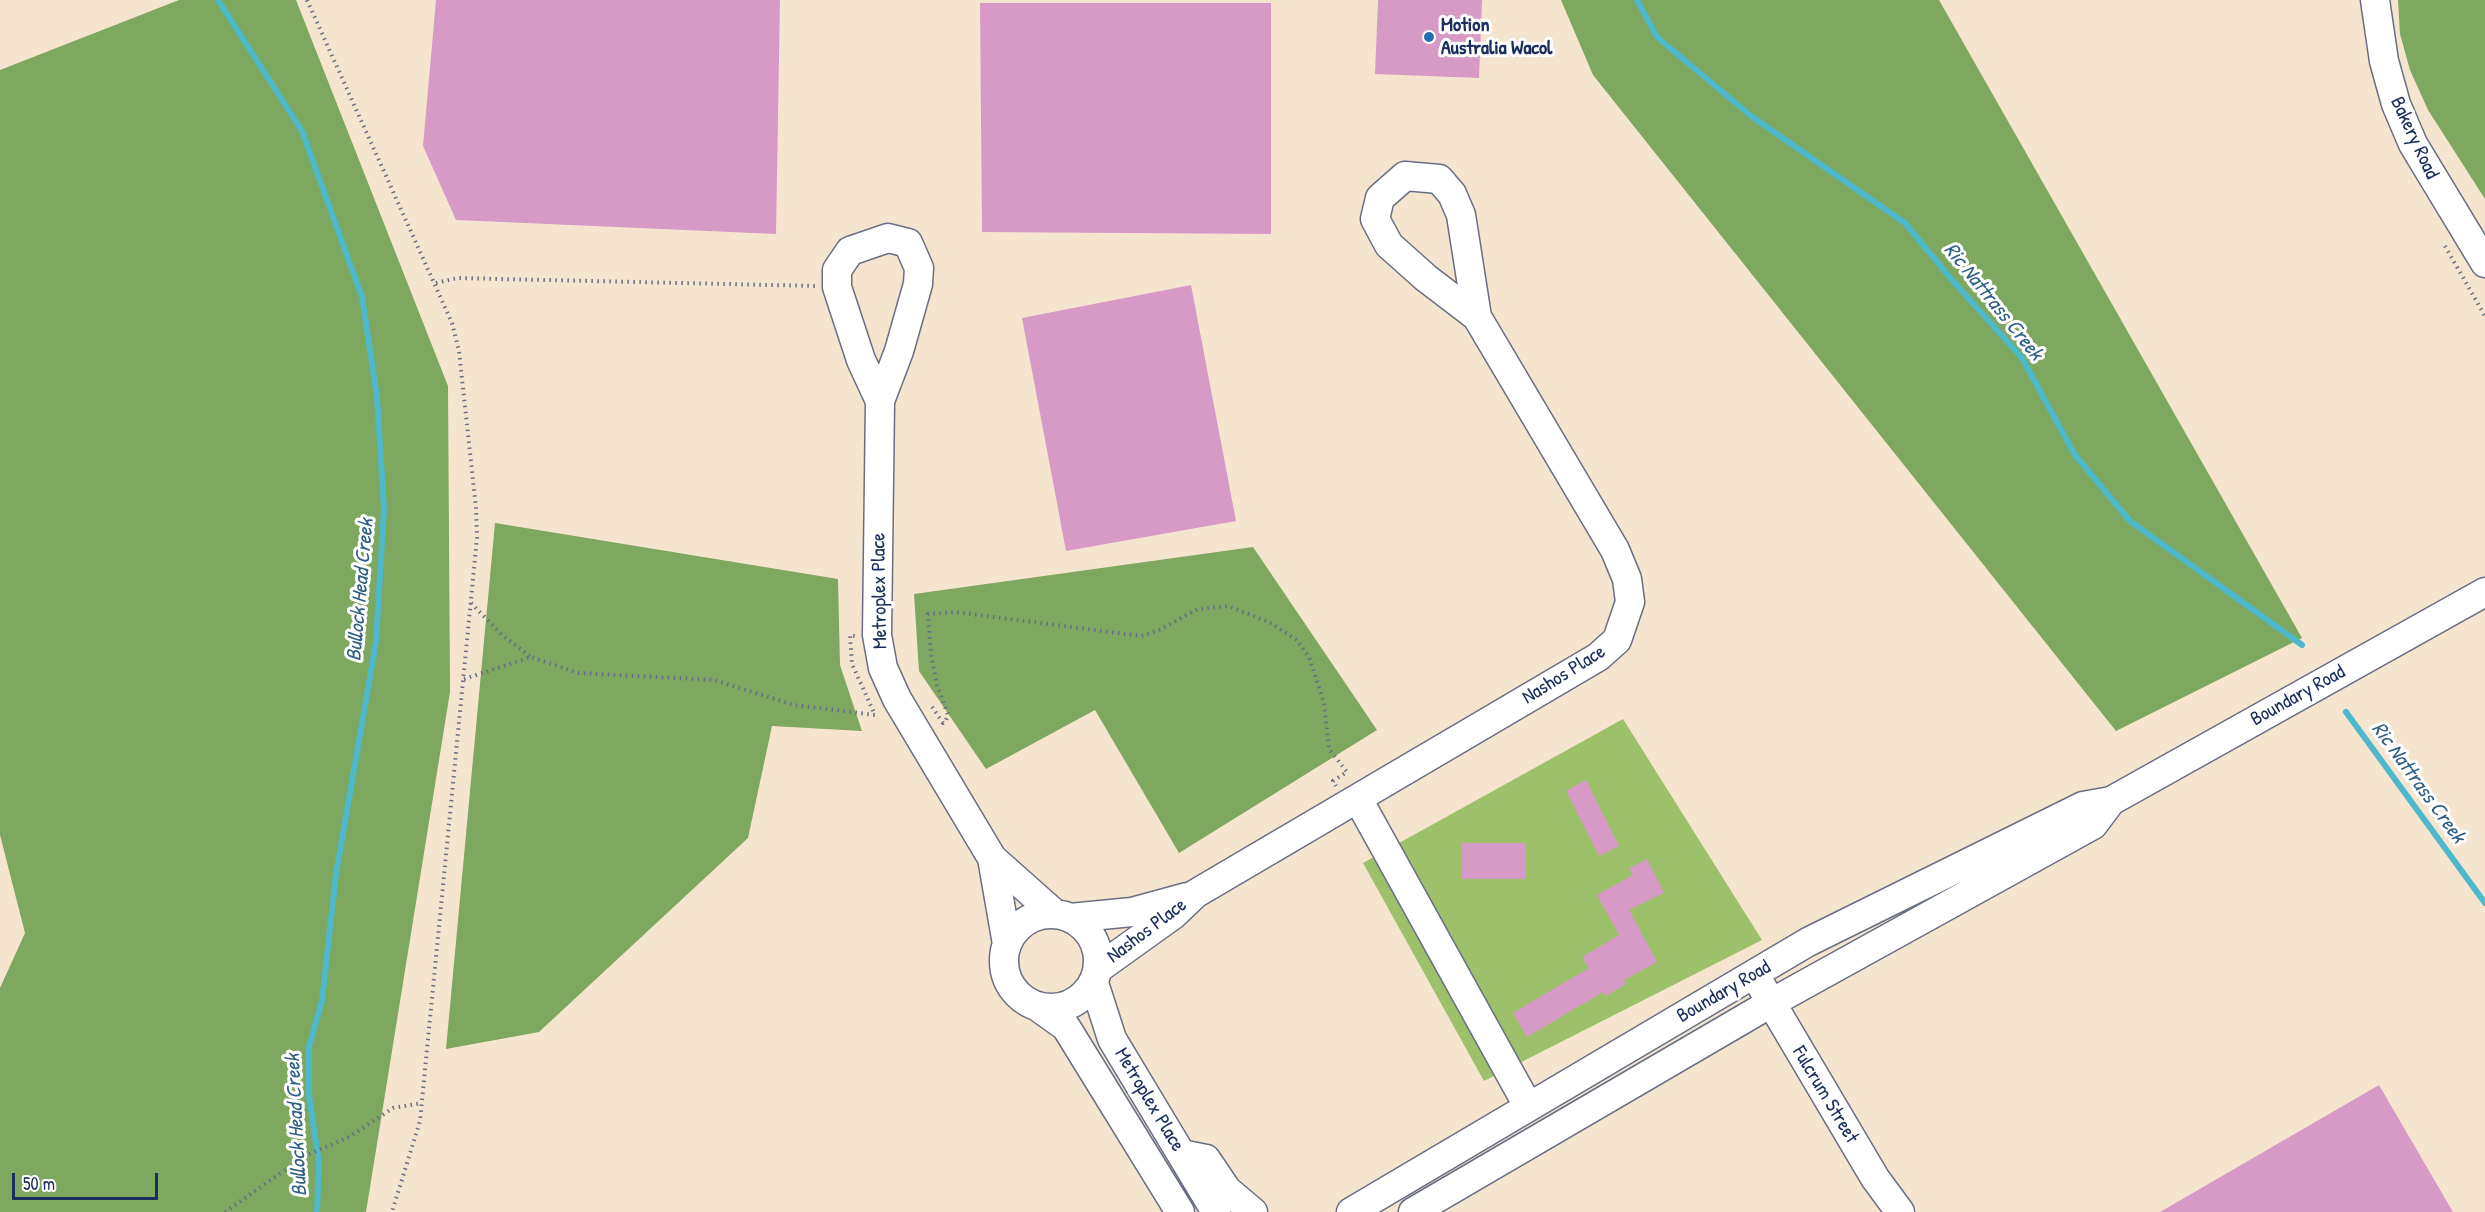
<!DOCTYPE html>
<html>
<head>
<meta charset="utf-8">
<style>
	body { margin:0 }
	#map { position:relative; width:2485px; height:1212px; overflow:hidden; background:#f6e5ce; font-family:"Patrick Hand",sans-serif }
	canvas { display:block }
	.scale { position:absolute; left:12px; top:1173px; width:146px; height:27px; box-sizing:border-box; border:3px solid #1b2f5e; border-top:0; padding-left:8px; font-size:18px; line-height:21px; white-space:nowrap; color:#1b2f5e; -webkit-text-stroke:4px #fff; paint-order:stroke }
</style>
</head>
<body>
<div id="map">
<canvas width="2485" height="1212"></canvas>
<div class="scale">50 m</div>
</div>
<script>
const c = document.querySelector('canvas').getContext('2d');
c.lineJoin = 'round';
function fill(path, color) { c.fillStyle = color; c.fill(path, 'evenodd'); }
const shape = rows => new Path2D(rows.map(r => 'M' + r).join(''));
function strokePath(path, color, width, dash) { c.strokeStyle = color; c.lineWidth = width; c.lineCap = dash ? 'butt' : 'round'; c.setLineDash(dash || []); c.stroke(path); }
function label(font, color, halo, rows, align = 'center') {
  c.font = font + ' "Patrick Hand",sans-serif'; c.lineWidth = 6; c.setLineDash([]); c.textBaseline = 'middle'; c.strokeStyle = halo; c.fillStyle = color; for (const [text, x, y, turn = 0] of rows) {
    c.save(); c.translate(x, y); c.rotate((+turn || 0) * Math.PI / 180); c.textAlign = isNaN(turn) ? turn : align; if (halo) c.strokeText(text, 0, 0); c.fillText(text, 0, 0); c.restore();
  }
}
fill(shape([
	[1623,719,1762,940,1484,1081,1363,863]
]), '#9dc16b');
fill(shape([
	[179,0,296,0,448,386,450,692,366,1212,0,1212,0,988,25,933,0,835,0,70],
	[1561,0,1939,0,2302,638,2116,731,1593,75],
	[2398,0,2485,0,2485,199,2428,110,2410,70,2400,34],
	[495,523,838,579,840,665,862,731,772,726,748,838,539,1032,446,1049],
	[1253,547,1377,730,1179,853,1095,710,986,769,919,671,914,594]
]), '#7ea75f');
strokePath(shape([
	[218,0,302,131,362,297,377,397,384,509,376,642,336,874,322,1001,309,1047,309,1095,319,1163,317,1212],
	[1637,0,1657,37,1751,116,1905,223,1952,280,2022,358,2075,455,2130,521,2302,645],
	[2346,712,2485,903]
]), '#4eb9cb', 6);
fill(shape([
	[436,0,780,0,776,234,456,220,423,146],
	[1378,0,1482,0,1479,78,1375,74],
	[980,3,1271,3,1271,234,982,232],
	[1191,285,1236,521,1066,551,1022,318],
	[1586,780,1619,846,1599,856,1566,791],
	[1462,843,1526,843,1526,879,1462,879],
	[1647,859,1664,893,1629,910,1657,962,1624,980,1626,984,1606,996,1603,992,1527,1037,1513,1013,1589,968,1582,957,1619,935,1597,895,1633,875,1629,868],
	[2379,1085,2453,1212,2160,1212]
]), '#d79ac7');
const minor = shape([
	[2375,0,2384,61,2396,104,2413,144,2485,263],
	[880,401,861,360,837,287,837,270,850,251,888,238,908,243,919,268,918,284,899,351,880,401,877,635,883,668,897,699,992,858,1055,914],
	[1358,799,1528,1106],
	[992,858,1007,944],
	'1004 961a47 47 0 1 1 94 0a47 47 0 1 1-94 0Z',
	[1070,918,1132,912,1187,897],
	[1099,968,1173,915,1195,894,1598,657,1617,640,1630,602,1627,579,1615,550,1477,317,1461,215,1452,194,1439,179,1405,176,1380,198,1375,219,1389,245,1426,278,1477,317],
	[1094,983,1112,1039,1216,1212],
	[1762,987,1875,1178,1900,1212],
	[1038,1007,1066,1027,1180,1212],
	[1186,1155,1206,1159,1227,1190,1253,1212],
	[1351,1212,1808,942,2083,806,2111,801,2485,592],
	[1413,1212,1771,1003,2093,825,2111,801]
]);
strokePath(minor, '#686f85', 31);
strokePath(shape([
	[307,0,452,323,459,351,476,508,477,538,420,1121,392,1212],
	[2445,246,2485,316],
	[436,283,457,278,815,286],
	[471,603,502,635,531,657],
	[464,679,531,657,578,673,714,680,794,705,875,715,852,664,850,635,855,636],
	[932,707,943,723,946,720,948,715,937,685,931,654,928,614,955,612,1141,636,1159,630,1198,609,1228,606,1269,622,1297,640,1309,657,1324,703,1329,749,1347,772,1333,781,1336,786],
	[225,1212,305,1156,349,1137,393,1108,422,1103]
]), '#686f85', 4, [1.5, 4.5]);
strokePath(minor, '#fff', 28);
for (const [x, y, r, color] of [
	[1429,37,6,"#1f6fb2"]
]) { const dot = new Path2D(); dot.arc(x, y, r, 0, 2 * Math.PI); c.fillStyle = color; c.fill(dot); strokePath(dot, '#fff', 2); }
label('bold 20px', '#1b2f5e', '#fff', [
	["Motion",1441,26],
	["Australia Wacol",1441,49]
], 'left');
label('20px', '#1b2f5e', '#fff', [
	["Bakery Road",2414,138,65],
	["Metroplex Place",880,591,-91],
	["Nashos Place",1564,675,-32],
	["Boundary Road",2298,696,-29],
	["Nashos Place",1147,931,-37],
	["Boundary Road",1724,992,-30],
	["Fulcrum Street",1825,1095,59],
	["Metroplex Place",1149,1100,59]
]);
label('italic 21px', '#2d5f84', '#fff', [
	["Ric Nattrass Creek",1993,302,51],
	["Bullock Head Creek",361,590,-85],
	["Ric Nattrass Creek",2418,783,54],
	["Bullock Head Creek",297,1125,-93]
]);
</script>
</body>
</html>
